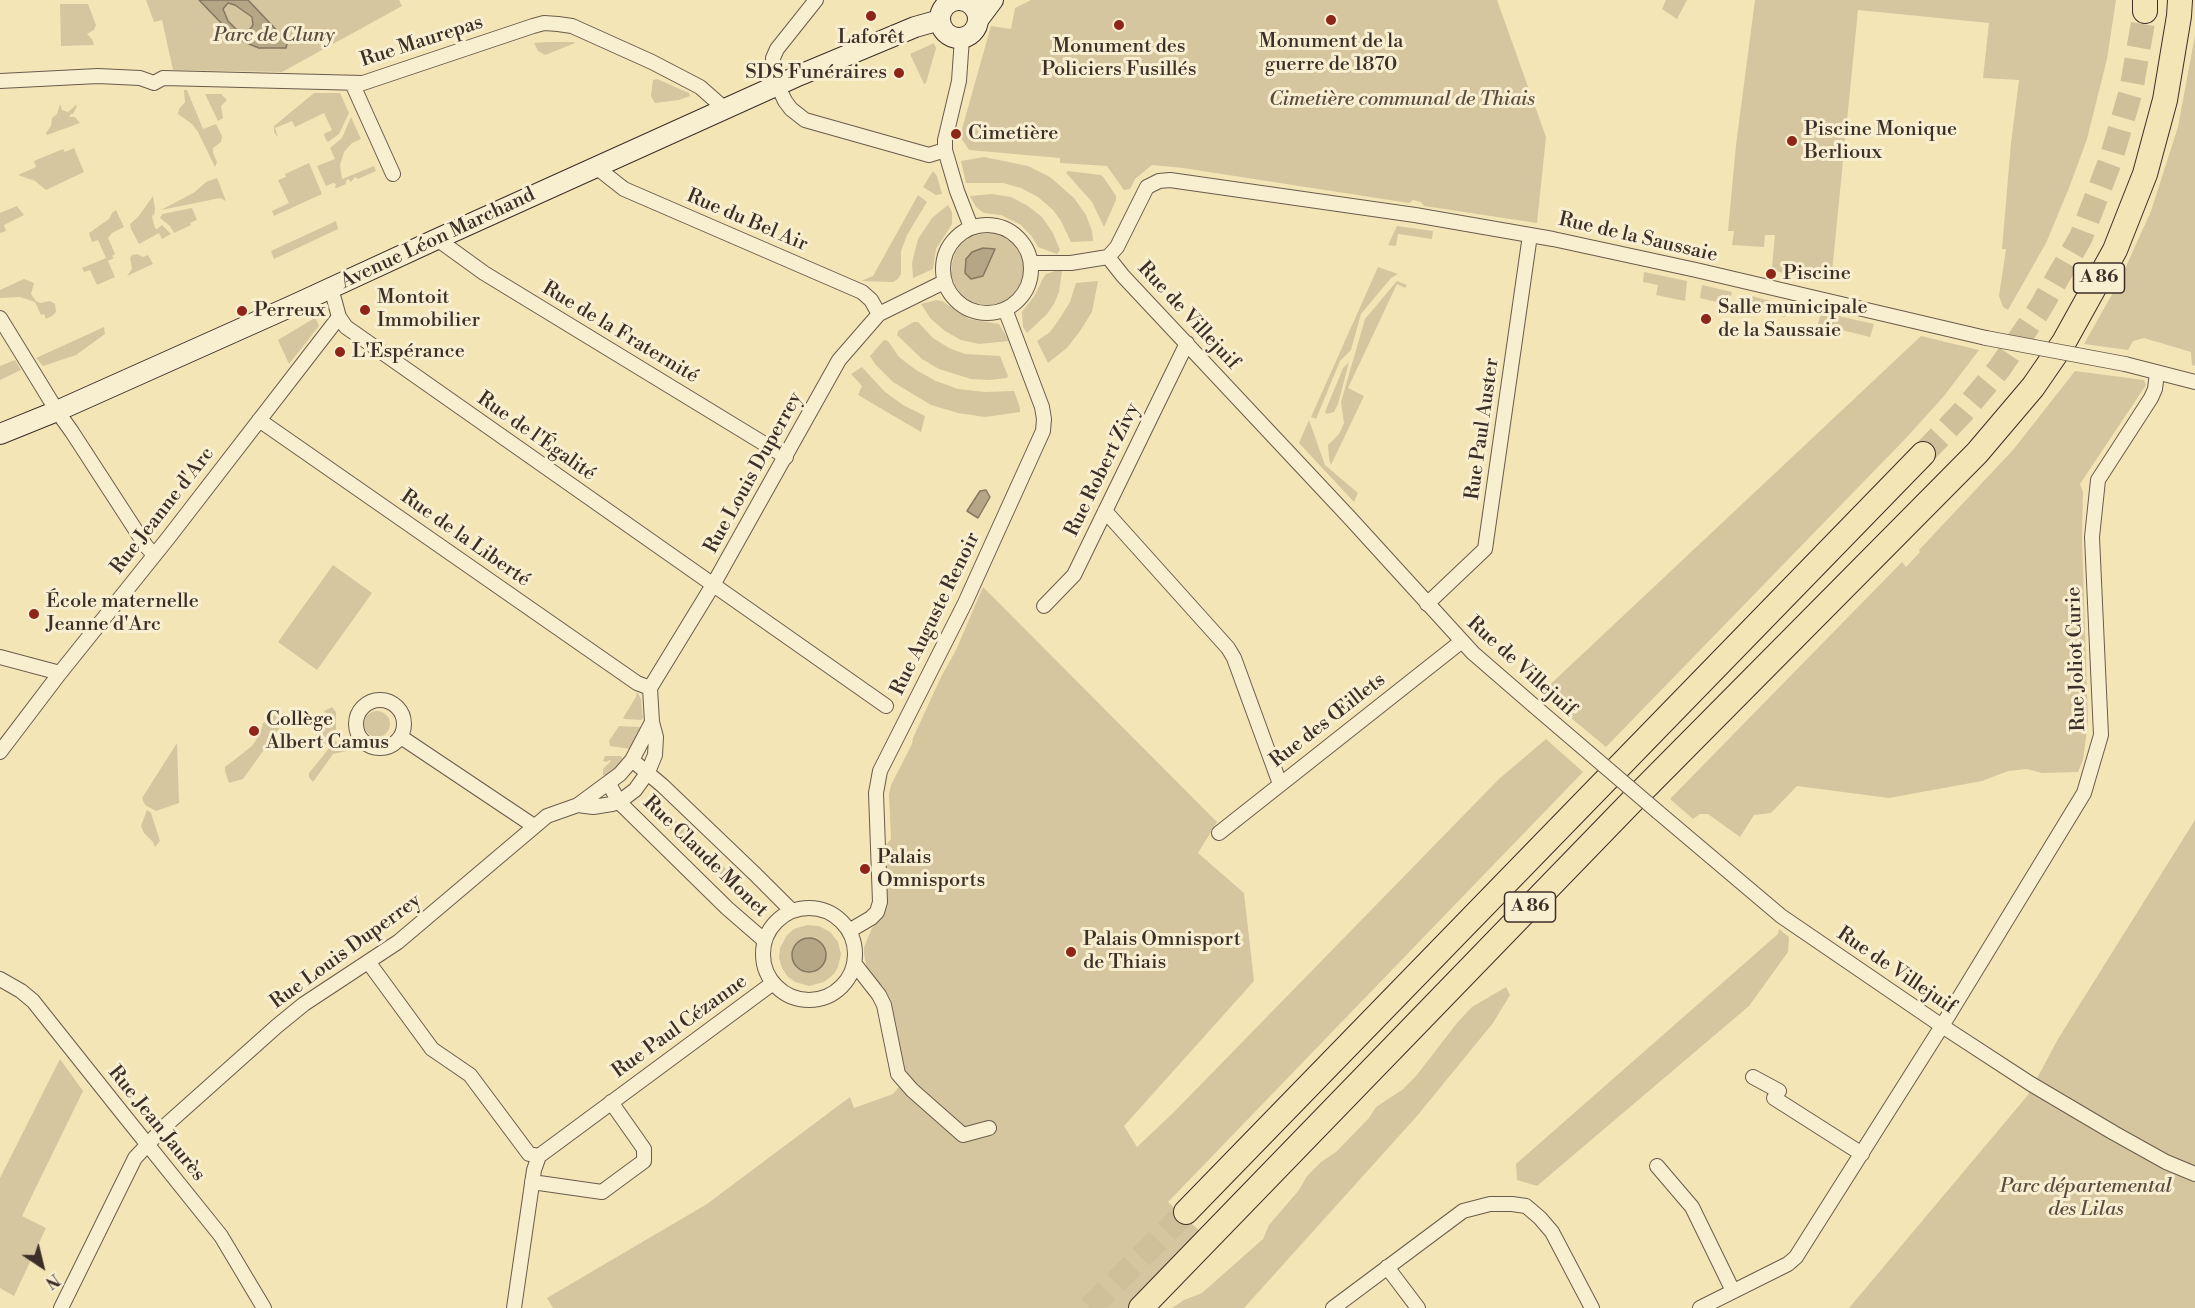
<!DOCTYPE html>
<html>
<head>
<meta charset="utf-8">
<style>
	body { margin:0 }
	#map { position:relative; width:2195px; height:1308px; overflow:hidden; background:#f4e5b7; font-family:"Libre Bodoni",serif }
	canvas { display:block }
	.north { position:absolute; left:12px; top:1236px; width:60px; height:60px; -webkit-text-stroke:4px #f8eed0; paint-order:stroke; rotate:145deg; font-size:16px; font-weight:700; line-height:24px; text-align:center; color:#3c2e28 }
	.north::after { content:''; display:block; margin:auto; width:21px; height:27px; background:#3c2e28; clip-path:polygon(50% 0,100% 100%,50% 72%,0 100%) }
</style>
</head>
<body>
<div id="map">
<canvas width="2195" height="1308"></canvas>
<div class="north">N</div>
</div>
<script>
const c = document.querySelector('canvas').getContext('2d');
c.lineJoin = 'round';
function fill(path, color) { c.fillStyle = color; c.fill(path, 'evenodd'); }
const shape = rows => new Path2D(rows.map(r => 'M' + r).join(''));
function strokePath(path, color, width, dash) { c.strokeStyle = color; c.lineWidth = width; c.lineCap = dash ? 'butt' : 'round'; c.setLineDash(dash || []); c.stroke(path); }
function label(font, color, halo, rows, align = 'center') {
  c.font = font + ' "Libre Bodoni",serif'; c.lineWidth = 6; c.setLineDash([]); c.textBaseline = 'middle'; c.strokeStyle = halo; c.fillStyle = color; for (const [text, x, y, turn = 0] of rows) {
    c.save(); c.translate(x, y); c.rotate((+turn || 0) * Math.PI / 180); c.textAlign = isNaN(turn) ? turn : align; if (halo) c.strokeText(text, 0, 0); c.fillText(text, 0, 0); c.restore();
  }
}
fill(shape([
	[146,0,399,0,402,6,282,72,173,70,162,20,154,22],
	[1031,0,1497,0,1546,137,1537,223,1424,206,1421,202,1413,200,1409,203,1183,168,1152,165,1135,179,1130,189,1124,190,1107,166,1060,163,1060,158,969,150,960,136,991,26,1011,29,1015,8],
	[1666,0,1687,0,1677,19,1662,9],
	[1755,0,2116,0,2107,59,2087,139,2069,188,2046,243,2008,310,2003,307,1999,296,2006,249,2002,249,2011,143,2019,80,1983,78,1989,23,1858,10,1831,282,1775,271,1772,267,1775,235,1765,235,1764,247,1732,245,1734,231,1728,231,1736,145],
	[60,4,88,4,96,25,94,30,87,34,92,39,94,45,61,46],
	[2195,35,2195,366,2192,365,2191,352,2144,338,2133,341,2128,350,2084,344,2119,282,2151,211,2178,127],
	[547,42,574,42,575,43,545,55,538,51,534,43],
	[934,43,936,48,926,83,924,84,910,54],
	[657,79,689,93,690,96,679,100,655,103,651,96,653,80],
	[184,90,187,90,203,129,216,124,222,136,221,142,213,148,213,153,217,162,215,167,198,132,192,124,178,114,179,109,185,102],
	[314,93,340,93,349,113,339,134,328,142,326,140,324,134,332,130,324,113,295,127,292,121,275,128,278,137,277,136,274,132,274,126],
	[221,94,227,100,221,106,223,118,218,121,205,94],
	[60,104,62,110,68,112,76,105,77,106,73,114,71,114,69,117,75,117,80,123,47,135,46,133,51,126,52,118,57,114],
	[351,117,361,139,352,143,344,152,340,165,342,179,335,182,374,166,376,171,358,179,355,177,351,182,348,179,346,181,346,184,337,188,335,188,336,184,333,183,326,186,317,166,335,159,330,148,342,138],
	[74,148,84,172,46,190,35,181,18,175,36,167,34,161,63,149,65,152],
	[984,157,1028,166,1050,177,1074,198,1086,215,1092,231,1093,241,1071,242,1061,221,1053,210,1038,197,1021,188,1003,183,966,183,961,161],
	[309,163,322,194,274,216,272,211,289,203,278,180,286,177,285,174],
	[933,171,937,176,942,194,936,195,923,187],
	[1068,171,1101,175,1104,178,1116,196,1116,200,1104,227,1092,202,1068,175,1066,173],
	[217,178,226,201,220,198,161,210,195,192,206,182],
	[992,194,1011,197,1028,206,1042,217,1053,233,1060,250,1057,254,1038,247,1033,238,1021,225,1001,215,984,213,976,207,970,196],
	[918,195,927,202,907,235,901,251,901,274,898,279,893,282,861,281,873,276],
	[153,196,155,209,154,216,153,214,152,217,155,228,157,229,162,225,171,234,162,239,159,233,139,244,131,229,130,224,138,217],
	[948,205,952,212,952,224,936,249,933,269,913,278,912,263,918,239,932,218],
	[17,206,24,215,4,225,6,231,0,233,0,213],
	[192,208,197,220,190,223,191,225,174,233,170,226,160,218,162,214],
	[116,210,124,227,112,233,108,238,115,254,112,256,114,258,108,261,115,277,97,285,90,270,84,272,82,268,106,258,98,240,92,242,89,233,109,219,112,213],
	[336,221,338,229,274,259,271,251],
	[1397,226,1433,231,1432,239,1398,234,1396,246,1388,245],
	[992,233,1003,237,1013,243,1019,253,1023,264,1023,275,1019,286,1012,295,1002,302,991,305,980,304,970,301,961,294,955,285,951,274,952,264,955,253,961,244,970,237,981,234],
	[137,254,143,257,148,255,153,264,127,276,132,269,130,258,132,255],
	[1378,267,1398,274,1391,278,1361,314,1351,350,1340,361,1316,419,1311,417],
	[1055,271,1062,271,1059,292,1054,304,1047,314,1027,333,1023,327,1022,312,1035,295,1043,278,1046,274],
	[1644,272,1687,281,1685,301,1656,295,1658,285,1643,282],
	[24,279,34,283,31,294,36,301,40,303,50,301,55,304,56,312,52,316,46,319,44,314,41,315,35,302,20,297,0,298,0,290],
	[1098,281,1092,312,1080,331,1067,348,1048,363,1037,341,1050,332,1058,321,1070,302,1076,283],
	[1397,281,1407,285,1405,288,1397,284,1348,388,1364,396,1331,465,1329,459,1328,445,1339,434,1344,423,1341,402,1365,319],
	[1702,285,1732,292,1729,305,1700,298],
	[1751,296,1788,305,1785,317,1737,307,1739,297,1750,300],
	[936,300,942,301,969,319,999,324,1009,341,979,344,961,340,945,331,931,319,921,304],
	[1821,312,1874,324,1870,337,1818,324],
	[313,319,316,319,319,326,289,364,278,340],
	[914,322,918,322,933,338,949,348,965,354,1000,356,1008,376,1007,378,989,380,971,379,939,369,922,359,897,335,898,331],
	[104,327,105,334,76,355,43,366,36,358],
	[1921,336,1979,350,1944,396,1907,437,1606,747,1541,693],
	[884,340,888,341,899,357,916,370,936,381,958,389,985,392,1014,391,1020,408,1020,412,985,417,958,413,931,405,893,382,875,364,870,356],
	[15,360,21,370,0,380,0,366],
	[1349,362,1338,404,1334,412,1327,414,1325,412,1343,368],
	[862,367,885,392,903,405,925,416,921,432,858,395,862,386,851,374],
	[2075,371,2144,380,2146,385,2080,484,2083,492,2082,539,2088,722,2083,760,2078,772,2042,773,2027,769,2008,771,1982,781,1889,798,1797,786,1771,813,1754,815,1740,837,1708,814,1700,814,1693,819,1670,799,1902,562,1906,567,1920,552,1919,550,2013,450],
	[1309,420,1325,465,1358,493,1354,502,1299,443],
	[333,565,372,593,317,670,278,642],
	[983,587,1217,822,1198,853,1244,893,1254,981,1124,1126,1137,1147,1173,1113,1499,779,1546,739,1583,772,1168,1202,1205,1236,1131,1308,553,1308,547,1298,707,1204,850,1097,854,1108,893,1094,906,1078,894,1036,890,999,883,986,873,978,867,969,864,954,864,947,872,928,883,916,886,909,885,846,891,839,889,794,891,785,912,744,913,738,941,677,956,650],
	[637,692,641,699,643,718,641,720,625,719,623,718,636,697],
	[332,707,336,712,336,732,324,748,320,749,318,747,323,740,316,735,329,716,324,711],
	'364 724a13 13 0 1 1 26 0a13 13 0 1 1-26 0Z',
	[278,712,289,715,243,779,229,783,225,771,225,767,252,746,260,734,263,723],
	[619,726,640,727,640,733,630,749,610,746,609,741],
	[335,741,343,744,347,751,333,754,313,782,309,777,309,773],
	[177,743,179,803,156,811,145,805,142,798],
	[605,756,621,756,623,759,607,777,603,775,603,769,611,761,609,760,607,762,603,761],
	[147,810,151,813,160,841,155,847,153,842,144,833,141,826],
	[668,814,706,849,699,857,661,821],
	[2195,820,2195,1308,1849,1308,2028,1095,2058,1039],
	[723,866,758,900,752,907,716,873],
	[807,925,819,926,830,932,838,942,841,954,838,967,834,974,824,982,809,986,795,982,787,976,782,968,779,958,780,948,787,935,794,929],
	[806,938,818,940,825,949,826,957,792,958,793,948,802,939],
	[1779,929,1789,937,1788,952,1749,1006,1537,1186,1517,1180,1516,1164,1778,934],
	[1506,987,1510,995,1493,1023,1417,1116,1244,1308,1172,1308,1184,1300,1202,1293,1263,1239,1269,1225,1299,1190,1307,1176,1321,1162,1336,1152,1369,1118,1376,1107,1402,1090,1416,1076,1457,1023,1472,1007],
	[60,1059,83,1091,22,1216,46,1228,14,1296,0,1288,0,1178]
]), '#d5c69f');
const water = shape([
	[199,0,248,0,284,38,287,44,286,48,259,48,244,42,227,29,199,0],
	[228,3,235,5,252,17,253,25,248,32,239,32,228,21,223,9,228,3],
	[983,248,995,249,983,276,971,279,965,273,966,259,972,252,983,248],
	[986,490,990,497,978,518,967,511,980,491,986,490],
	'792 955a17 17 0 1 1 34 0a17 17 0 1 1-34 0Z'
]);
fill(water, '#b5a786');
strokePath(water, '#857760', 1.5);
strokePath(shape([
	[1923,454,1962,413,1999,369,2039,310,2081,237,2111,159,2131,91,2145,11],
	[1090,1308,1186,1212]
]), '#cfc09a', 24, [24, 12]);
const minor = shape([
	[816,0,777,49,773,58,774,78,785,101,791,109,805,120,929,155,945,150],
	[962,38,959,81,945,140,945,150,957,191,971,227],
	[0,81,98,76,140,78,154,83,163,78,363,83,533,26,544,23,558,24,572,26,652,62,700,87,725,109],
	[352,83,393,174],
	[596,167,624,189,862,292,871,300,879,314],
	'943 269a44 44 0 1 1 88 0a44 44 0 1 1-88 0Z',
	[437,239,484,273,786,457],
	[1108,257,1117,247,1147,187,1159,181,1170,180,1415,215,1553,239,1696,270,1986,338],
	[1108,257,1123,276,1349,517,1473,653,1533,705],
	[1031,263,1071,263,1108,257],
	[339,317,346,327,886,706],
	[0,318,57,411,72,432,146,546,154,555],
	[2125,364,2195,382],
	[259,420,637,683,650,688],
	[1105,511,1228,648,1234,658,1280,784],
	[1427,604,1485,549,1530,235],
	[1044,606,1074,575,1187,343],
	[0,657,60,673],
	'356 724a24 24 0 1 1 48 0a24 24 0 1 1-48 0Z',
	[652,722,650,688,713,585,839,360,879,314,944,282],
	[401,737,534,826],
	[0,752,60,673,169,537,339,317,331,288],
	[632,760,663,786,756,875,792,911],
	[609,784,619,802,727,908,765,941],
	[1658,812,1781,916,1942,1026,2031,1084,2114,1133,2166,1162,2195,1174],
	[1219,833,1462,641],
	'763 954a46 46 0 1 1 92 0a46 46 0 1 1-92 0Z',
	[849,931,871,918,877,912,880,902,876,793,880,771,965,603,1043,431,1044,419,1042,407,1005,309],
	[369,963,432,1049,470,1075,529,1154,539,1156],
	[854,963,879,995,884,1005,898,1074,912,1090,963,1135,989,1128],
	[0,979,21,991,33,1001,123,1114,221,1236,264,1308],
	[1753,1077,1779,1091,1774,1098,1862,1154],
	[1657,1166,1692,1207,1733,1291],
	[532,1182,602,1192,644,1161,644,1149,611,1102],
	[1387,1267,1418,1308],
	[61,1308,135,1158,165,1126,277,1026,304,1004,398,942,547,816,578,805,593,807,612,804,619,802,635,790,648,772,655,755,656,737,652,722,632,760,620,774,578,805],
	[514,1308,534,1170,539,1156,773,983],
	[1333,1308,1463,1211,1490,1204,1512,1204,1526,1206,1540,1218,1552,1232,1592,1308],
	[1700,1308,1788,1264,1796,1257,1942,1026,2084,793,2101,735,2092,537,2098,480,2151,398,2155,389,2157,373]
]);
const secondary = shape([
	'940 19a19 19 0 1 1 38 0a19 19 0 1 1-38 0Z',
	[978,20,993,0],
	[0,434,57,411,294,305,437,239,800,75,915,27,940,20]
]);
const motorway = shape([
	[2145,11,2145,0],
	[1186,1212,1923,454],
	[1141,1308,1640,793,1977,453,2033,387,2064,342,2115,250,2145,174,2165,100,2179,16,2180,0]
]);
strokePath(minor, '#6a5c4c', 16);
strokePath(secondary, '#3c2e28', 22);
strokePath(motorway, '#3c2e28', 26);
strokePath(minor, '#f8eed0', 14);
strokePath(secondary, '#f8eed0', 20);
strokePath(motorway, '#f4e5b7', 24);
const minorBridge = shape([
	[1986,338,2125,364],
	[1533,705,1658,812]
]);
strokePath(minorBridge, '#6a5c4c', 16, []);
strokePath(minorBridge, '#f8eed0', 14);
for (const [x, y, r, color] of [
	[871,16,6,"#8f2418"],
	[1331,20,6,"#8f2418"],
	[1119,25,6,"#8f2418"],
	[899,73,6,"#8f2418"],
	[956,134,6,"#8f2418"],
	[1792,141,6,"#8f2418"],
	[1771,274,6,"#8f2418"],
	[365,310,6,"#8f2418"],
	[242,311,6,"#8f2418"],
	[1706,319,6,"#8f2418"],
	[340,352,6,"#8f2418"],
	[34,614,6,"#8f2418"],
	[254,731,6,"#8f2418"],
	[865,869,6,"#8f2418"],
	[1071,952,6,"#8f2418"]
]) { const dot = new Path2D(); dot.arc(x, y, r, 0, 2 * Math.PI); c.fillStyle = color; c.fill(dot); strokePath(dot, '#f8eed0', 2); }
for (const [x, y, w] of [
	[2099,278,51],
	[1530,907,51]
]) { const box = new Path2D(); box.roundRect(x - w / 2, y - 15, w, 30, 4.5); c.fillStyle = '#f8eed0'; c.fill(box); strokePath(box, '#3c2e28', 1.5); }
label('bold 18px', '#3c2e28', null, [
	["A 86",2099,278],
	["A 86",1530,907]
]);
label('italic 20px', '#5b4c40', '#f8eed0', [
	["Parc de Cluny",274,36],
	["Cimetière communal de Thiais",1402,100],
	["Parc départemental",2086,1187],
	["des Lilas",2086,1210]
]);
label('20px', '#3c2e28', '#f8eed0', [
	["Laforêt",871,38,"center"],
	["Monument de la",1331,42,"center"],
	["guerre de 1870",1331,65,"center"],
	["Monument des",1119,47,"center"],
	["Policiers Fusillés",1119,70,"center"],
	["SDS Funéraires",887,73,"right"],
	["Piscine Monique",1804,130],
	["Berlioux",1804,153],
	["Cimetière",968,134],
	["Piscine",1783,274],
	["Montoit",377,298],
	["Immobilier",377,321],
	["Salle municipale",1718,308],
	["de la Saussaie",1718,331],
	["Perreux",254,311],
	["L'Espérance",352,352],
	["École maternelle",46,602],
	["Jeanne d'Arc",46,625],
	["Collège",266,720],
	["Albert Camus",266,743],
	["Palais",877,858],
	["Omnisports",877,881],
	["Palais Omnisport",1083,940],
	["de Thiais",1083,963]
], 'left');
label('20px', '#3c2e28', '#f8eed0', [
	["Rue Maurepas",422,42,-18],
	["Rue du Bel Air",747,221,23],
	["Rue de la Saussaie",1638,238,13],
	["Avenue Léon Marchand",438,239,-25],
	["Rue de Villejuif",1188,316,47],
	["Rue de la Fraternité",620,333,31],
	["Rue Paul Auster",1483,429,-82],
	["Rue de l'Égalité",536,437,35],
	["Rue Robert Zivy",1103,470,-64],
	["Rue Louis Duperrey",754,473,-61],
	["Rue Jeanne d'Arc",163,511,-52],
	["Rue de la Liberté",465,539,35],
	["Rue Auguste Renoir",936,614,-64],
	["Rue Joliot Curie",2077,659,-92],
	["Rue de Villejuif",1521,667,42],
	["Rue des Œillets",1328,721,-38],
	["Rue Claude Monet",705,857,44],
	["Rue Louis Duperrey",346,952,-36],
	["Rue de Villejuif",1896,971,34],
	["Rue Paul Cézanne",680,1027,-36],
	["Rue Jean Jaurès",156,1124,51]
]);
</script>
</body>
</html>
